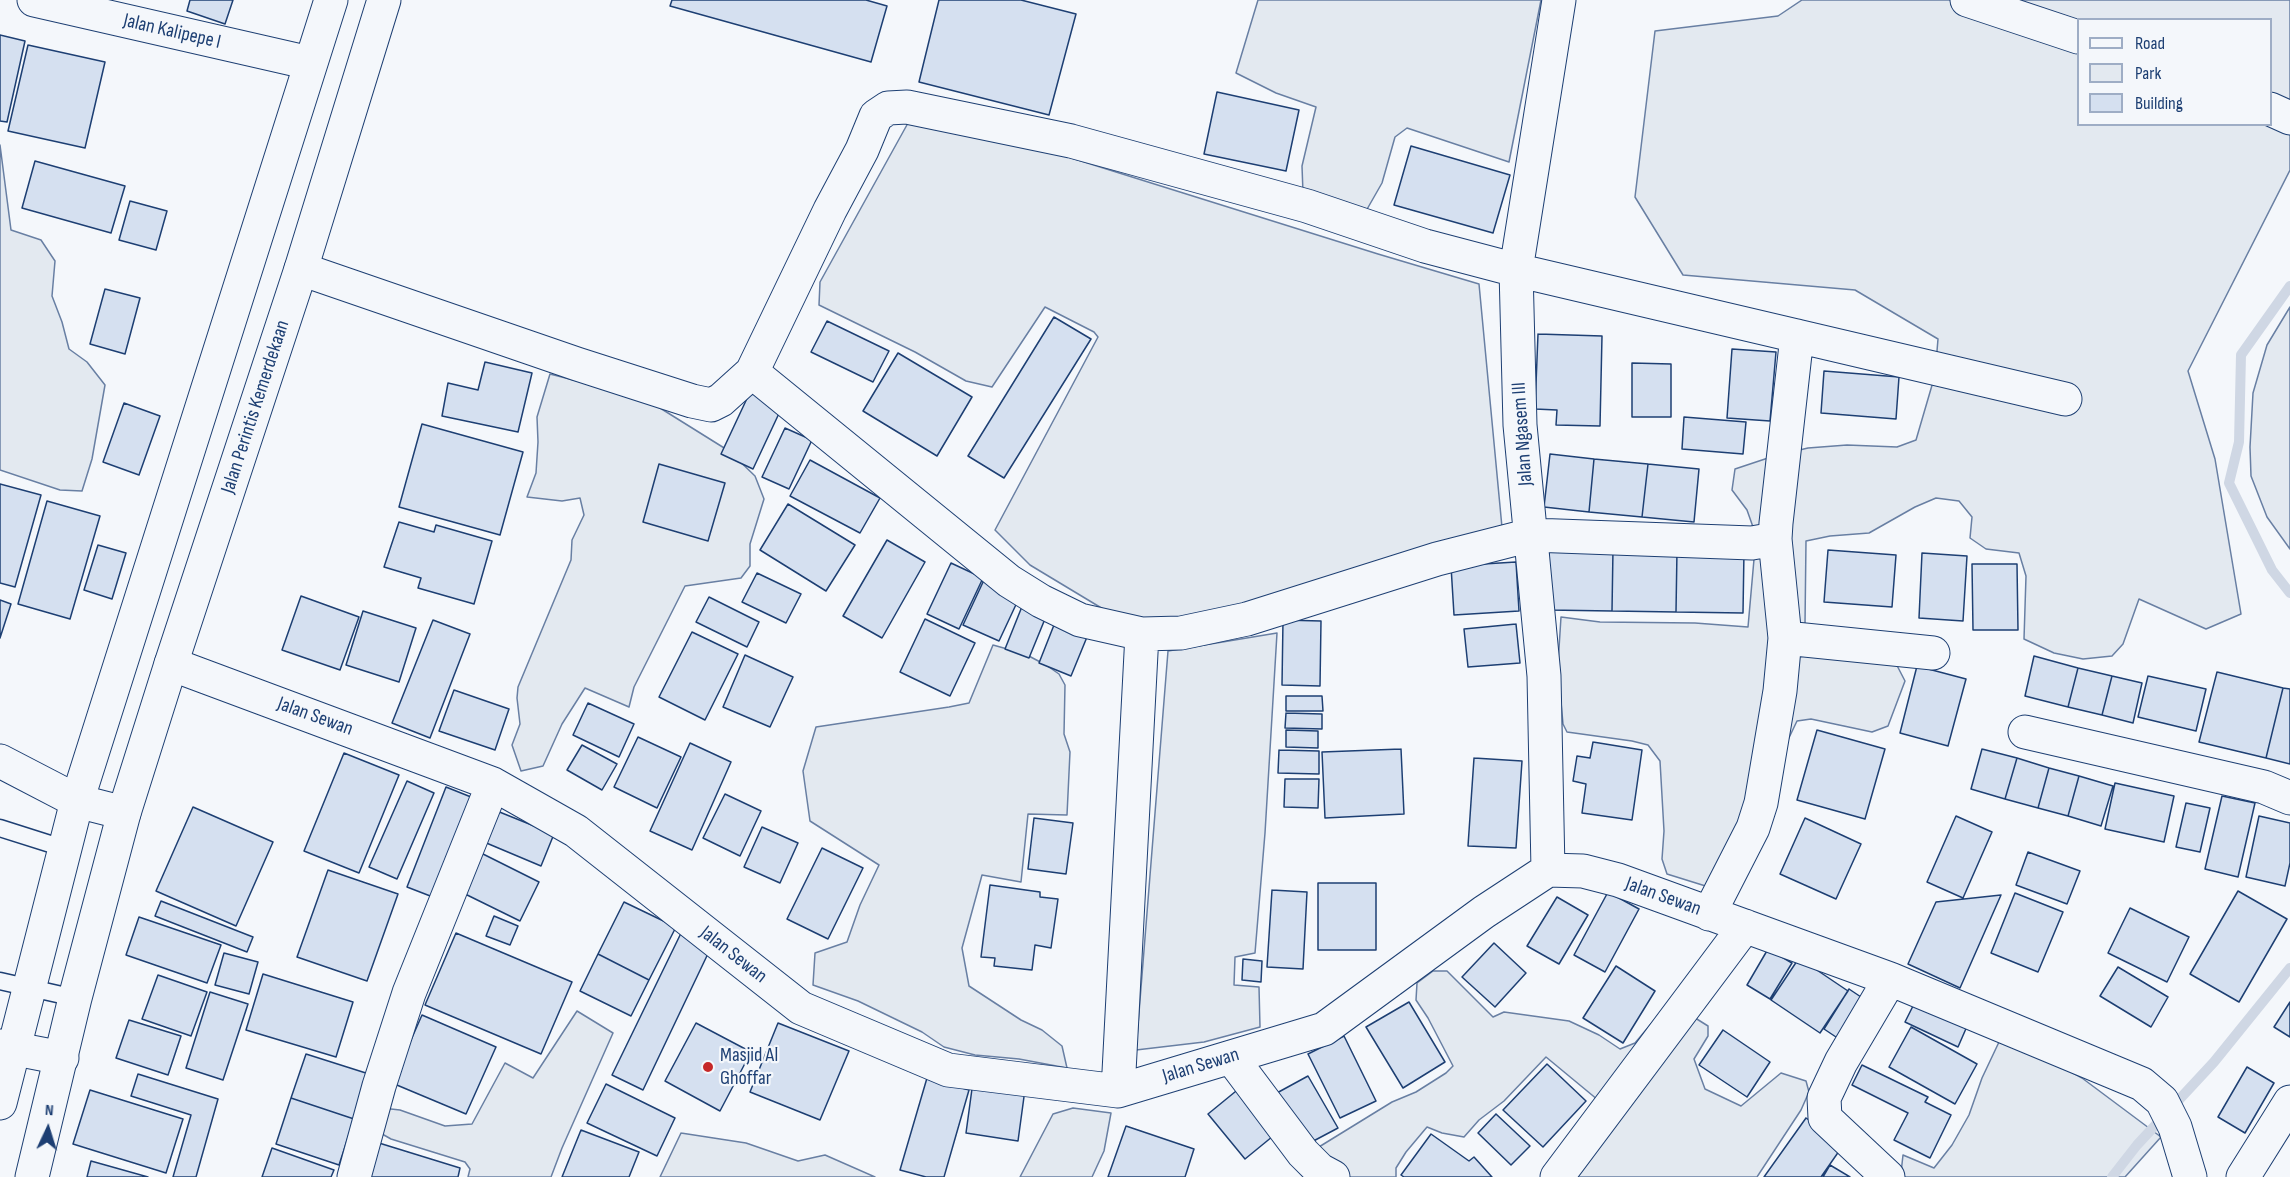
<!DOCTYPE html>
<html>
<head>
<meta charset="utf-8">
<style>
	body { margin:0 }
	#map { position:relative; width:2290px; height:1177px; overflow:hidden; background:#f4f7fb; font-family:"Sofia Sans Condensed",sans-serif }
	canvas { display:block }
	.legend { position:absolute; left:2077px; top:18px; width:195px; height:108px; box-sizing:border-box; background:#f4f7fb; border:2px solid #9eadc5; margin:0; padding:8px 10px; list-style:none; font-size:18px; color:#1d3f73 }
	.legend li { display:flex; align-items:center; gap:12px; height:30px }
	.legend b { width:30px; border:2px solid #9eadc5 }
	.north { position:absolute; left:18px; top:1099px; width:60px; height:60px; -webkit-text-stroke:4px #f4f7fb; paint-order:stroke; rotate:4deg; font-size:16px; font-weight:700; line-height:24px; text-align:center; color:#1d3f73 }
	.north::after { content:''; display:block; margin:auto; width:21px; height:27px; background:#1d3f73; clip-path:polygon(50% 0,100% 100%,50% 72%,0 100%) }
</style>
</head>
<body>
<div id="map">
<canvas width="2290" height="1177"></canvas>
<ul class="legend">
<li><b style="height:8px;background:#f4f7fb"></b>Road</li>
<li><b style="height:16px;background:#e3e9f0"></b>Park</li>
<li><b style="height:16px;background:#d5e0f0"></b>Building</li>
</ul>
<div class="north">N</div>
</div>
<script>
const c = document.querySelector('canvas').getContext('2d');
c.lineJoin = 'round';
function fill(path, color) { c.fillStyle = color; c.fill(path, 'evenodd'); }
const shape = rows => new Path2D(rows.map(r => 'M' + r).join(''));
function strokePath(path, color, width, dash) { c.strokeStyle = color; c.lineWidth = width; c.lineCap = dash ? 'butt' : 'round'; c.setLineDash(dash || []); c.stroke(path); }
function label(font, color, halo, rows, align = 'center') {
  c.font = font + ' "Sofia Sans Condensed",sans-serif'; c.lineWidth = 4.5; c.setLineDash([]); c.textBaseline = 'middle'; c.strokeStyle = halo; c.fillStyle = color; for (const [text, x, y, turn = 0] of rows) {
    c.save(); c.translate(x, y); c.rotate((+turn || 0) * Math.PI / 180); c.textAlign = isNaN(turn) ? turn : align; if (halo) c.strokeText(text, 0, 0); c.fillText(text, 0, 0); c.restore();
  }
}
const green = shape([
	[1258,0,1541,0,1509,162,1407,128,1395,137,1382,183,1366,211,1303,193,1302,166,1316,107,1276,93,1236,73,1258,0],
	[1802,0,2290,0,2290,170,2188,371,2215,459,2241,614,2206,629,2139,599,2123,644,2112,656,2083,659,2054,653,2024,639,2026,576,2019,553,1986,549,1970,538,1972,517,1959,501,1936,498,1915,507,1869,533,1830,536,1806,541,1805,624,1890,652,1905,681,1888,726,1872,732,1811,719,1797,721,1776,765,1728,893,1667,874,1662,859,1664,831,1660,761,1648,745,1632,741,1567,732,1563,724,1561,702,1558,664,1561,617,1600,622,1695,623,1748,627,1755,548,1753,527,1747,510,1732,490,1735,469,1774,456,1808,448,1847,445,1897,447,1916,440,1935,375,1938,339,1855,290,1683,275,1635,197,1655,31,1778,16,1802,0],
	[2078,20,2270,20,2270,124,2078,124,2078,20],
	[908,123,1049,151,1378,254,1479,284,1503,538,1182,630,1123,621,1030,565,995,530,1098,337,1094,332,1045,307,992,387,966,381,915,352,819,305,820,282,908,123],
	[0,145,11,230,41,240,55,261,52,296,62,322,69,349,87,362,105,385,92,459,82,491,60,490,0,470,0,145],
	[2290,307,2290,549,2267,517,2251,476,2250,447,2253,393,2267,345,2290,307],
	[550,374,644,398,729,451,755,476,764,499,750,544,750,566,741,578,685,586,634,687,629,707,585,688,562,724,543,766,521,771,512,745,520,724,517,698,518,687,571,560,572,540,584,515,580,498,562,501,527,497,536,473,538,442,537,417,550,374],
	[1277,633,1265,833,1255,953,1235,957,1234,985,1259,987,1260,1027,1204,1042,1136,1050,1168,651,1277,633],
	[993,645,1025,654,1046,665,1059,674,1065,685,1064,734,1070,752,1067,815,1028,814,1021,882,982,875,962,948,969,986,1021,1020,1042,1030,1062,1046,1067,1068,1019,1059,975,1055,944,1047,922,1032,858,1001,813,985,815,953,847,942,860,905,879,865,810,821,803,771,816,727,949,707,969,703,993,645],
	[1433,971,1447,971,1493,1017,1504,1012,1569,1021,1599,1035,1620,1049,1635,1043,1666,1006,1692,1016,1708,1026,1708,1036,1694,1059,1705,1089,1741,1106,1781,1073,1806,1081,1809,1092,1801,1110,1757,1177,1561,1177,1598,1100,1546,1057,1504,1101,1479,1120,1464,1137,1442,1133,1427,1127,1406,1152,1396,1168,1396,1177,1343,1177,1314,1150,1392,1102,1416,1092,1446,1073,1453,1066,1428,1018,1416,1000,1417,983,1433,971],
	[577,1011,613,1033,562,1148,551,1177,468,1177,470,1169,465,1162,391,1139,375,1130,382,1108,400,1110,445,1126,472,1124,505,1063,533,1078,577,1011],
	[1999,1042,2043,1056,2082,1078,2161,1137,2125,1177,1904,1177,1901,1173,1903,1155,1934,1168,1952,1145,1969,1115,1982,1078,1999,1042],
	[1073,1108,1111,1113,1104,1151,1092,1177,1020,1177,1053,1114,1073,1108],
	[681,1133,746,1143,798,1161,825,1155,875,1177,660,1177,681,1133]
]);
fill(green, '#e3e9f0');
strokePath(green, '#687fa3', 1.5);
strokePath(shape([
	[2290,286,2241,355,2239,442,2229,483,2272,570,2290,593],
	[2112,1177,2137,1145,2214,1062,2290,968]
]), '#cfd7e4', 10);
const building = shape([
	[190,0,233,0,225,24,187,11,190,0],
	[672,0,866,0,887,6,871,62,670,6,672,0],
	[939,0,1021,0,1076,14,1049,115,919,82,939,0],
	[0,35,25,41,7,122,0,121,0,35],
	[28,45,105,62,85,148,8,131,28,45],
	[1217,92,1299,110,1286,171,1204,154,1217,92],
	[1411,146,1510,175,1493,233,1394,205,1411,146],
	[35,161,125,186,111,233,22,208,35,161],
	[130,201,167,211,156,250,119,240,130,201],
	[105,289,140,298,125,354,90,344,105,289],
	[1054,317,1091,339,1004,478,968,456,1054,317],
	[827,321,889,351,873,382,811,352,827,321],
	[1538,334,1602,336,1600,426,1556,425,1557,410,1535,409,1538,334],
	[1732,349,1776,352,1770,421,1727,418,1732,349],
	[898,353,972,397,937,456,863,411,898,353],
	[485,362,532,373,518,432,442,416,448,383,478,390,485,362],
	[1632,363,1671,364,1671,417,1632,417,1632,363],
	[1824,371,1899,377,1896,419,1821,413,1824,371],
	[750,392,782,407,753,469,721,454,750,392],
	[124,403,160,416,139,475,103,462,124,403],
	[1684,417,1746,422,1743,454,1682,449,1684,417],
	[422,424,523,452,500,535,399,507,422,424],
	[785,428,812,440,789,489,762,477,785,428],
	[1550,454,1594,459,1589,512,1544,507,1550,454],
	[1594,459,1648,464,1642,517,1589,512,1594,459],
	[810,460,880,498,860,533,790,496,810,460],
	[659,464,725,483,708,541,643,522,659,464],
	[1648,464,1699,469,1694,522,1642,517,1648,464],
	[0,484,41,495,15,587,0,583,0,484],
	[47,501,100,516,70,619,18,604,47,501],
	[788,504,855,545,826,591,760,550,788,504],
	[399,522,434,532,436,525,492,541,474,604,418,588,421,578,384,567,399,522],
	[887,540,925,562,882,638,843,616,887,540],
	[98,545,126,553,112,599,84,590,98,545],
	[1549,548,1613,549,1612,611,1548,610,1549,548],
	[1613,549,1677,550,1676,612,1612,611,1613,549],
	[1677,550,1744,551,1743,613,1676,612,1677,550],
	[1828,550,1896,555,1892,607,1824,602,1828,550],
	[1922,553,1967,556,1963,621,1919,618,1922,553],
	[1516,562,1519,611,1454,615,1451,566,1516,562],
	[951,563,983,578,959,629,927,614,951,563],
	[1972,564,2017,564,2018,630,1973,630,1972,564],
	[757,573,801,594,786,623,742,602,757,573],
	[984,580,1020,596,999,641,963,625,984,580],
	[301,596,359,617,340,670,282,650,301,596],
	[709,597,759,622,747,647,696,622,709,597],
	[0,600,11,604,0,638,0,600],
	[1023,604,1047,614,1029,658,1005,649,1023,604],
	[363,611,416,628,399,682,346,665,363,611],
	[925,619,975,643,950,696,900,672,925,619],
	[433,620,470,634,430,738,392,723,433,620],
	[1283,620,1321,621,1320,686,1282,685,1283,620],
	[1516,624,1520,663,1468,667,1464,629,1516,624],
	[1054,625,1087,637,1071,676,1039,663,1054,625],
	[692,632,738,654,705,720,659,697,692,632],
	[745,655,793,677,770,727,723,707,745,655],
	[2034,656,2078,668,2068,707,2025,696,2034,656],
	[1917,666,1966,679,1948,746,1900,733,1917,666],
	[2078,668,2112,676,2102,715,2068,707,2078,668],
	[2217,672,2283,688,2266,758,2199,742,2217,672],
	[2112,676,2142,683,2133,723,2102,715,2112,676],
	[2148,676,2206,689,2196,731,2138,717,2148,676],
	[2283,688,2290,689,2290,764,2266,758,2283,688],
	[454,690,509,709,495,750,439,731,454,690],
	[1286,696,1322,696,1323,711,1286,711,1286,696],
	[588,703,634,724,619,757,573,735,588,703],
	[1286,713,1322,714,1322,729,1285,728,1286,713],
	[1286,730,1318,731,1318,748,1286,747,1286,730],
	[1817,730,1885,749,1865,819,1797,800,1817,730],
	[638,737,681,757,657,808,614,787,638,737],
	[1593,742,1642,750,1632,820,1582,813,1586,784,1573,781,1577,756,1590,758,1593,742],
	[690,743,731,762,692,850,650,831,690,743],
	[582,745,617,764,602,790,567,770,582,745],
	[1401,749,1404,814,1325,818,1322,752,1401,749],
	[1982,749,2017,758,2005,799,1971,789,1982,749],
	[1279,750,1319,751,1319,774,1278,773,1279,750],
	[344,753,399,775,359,873,304,851,344,753],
	[1474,758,1522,761,1516,848,1468,846,1474,758],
	[2017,758,2049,768,2038,808,2005,799,2017,758],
	[2049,768,2079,776,2068,816,2038,808,2049,768],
	[2079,776,2113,786,2101,826,2068,816,2079,776],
	[1285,779,1319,779,1318,808,1284,807,1285,779],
	[407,781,434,793,397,879,369,867,407,781],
	[2115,783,2174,796,2164,842,2105,829,2115,783],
	[446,787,476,799,438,899,407,887,446,787],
	[725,794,761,811,740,856,703,838,725,794],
	[2222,796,2255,803,2238,877,2205,869,2222,796],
	[2186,803,2210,808,2200,852,2176,847,2186,803],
	[193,807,273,842,236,926,156,891,193,807],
	[497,811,554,834,541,866,484,842,497,811],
	[1956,816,1992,832,1963,898,1927,882,1956,816],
	[2259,816,2290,823,2290,863,2285,886,2246,877,2259,816],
	[1034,818,1073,823,1066,874,1028,869,1034,818],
	[1805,818,1861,844,1836,899,1780,874,1805,818],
	[762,827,798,843,780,883,744,867,762,827],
	[822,848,863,868,828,939,787,919,822,848],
	[479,852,539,882,520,921,459,891,479,852],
	[2028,852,2080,871,2067,904,2016,885,2028,852],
	[328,870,398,894,367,981,297,957,328,870],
	[1318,883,1376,883,1376,950,1318,950,1318,883],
	[990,885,1040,892,1040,897,1058,899,1051,948,1035,945,1032,970,994,966,995,958,981,957,990,885],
	[1272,890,1307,892,1303,969,1267,967,1272,890],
	[2238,891,2287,919,2239,1002,2190,974,2238,891],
	[1608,892,1639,909,1605,972,1574,955,1608,892],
	[2015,893,2063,912,2038,972,1991,953,2015,893],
	[2001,895,1960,988,1908,964,1936,902,2001,895],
	[1557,897,1588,915,1559,964,1527,946,1557,897],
	[161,901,253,937,247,952,155,916,161,901],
	[624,902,676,927,649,980,598,954,624,902],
	[2130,908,2189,937,2167,982,2108,953,2130,908],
	[494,916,518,926,510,945,486,936,494,916],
	[139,917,221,945,207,983,126,955,139,917],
	[684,927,714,941,643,1090,612,1075,684,927],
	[456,933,572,982,541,1054,425,1005,456,933],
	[1494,943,1526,973,1495,1007,1462,977,1494,943],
	[1768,949,1792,963,1770,999,1747,985,1768,949],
	[224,953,258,962,249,994,215,985,224,953],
	[598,954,649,980,631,1016,580,991,598,954],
	[1799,958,1848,991,1820,1033,1771,1000,1799,958],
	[1243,959,1262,961,1261,982,1242,980,1243,959],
	[1616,966,1655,991,1623,1043,1583,1018,1616,966],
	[2118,967,2168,997,2151,1027,2100,996,2118,967],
	[263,974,353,1002,336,1057,246,1030,263,974],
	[158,975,207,992,191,1036,142,1019,158,975],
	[1849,989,1870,1003,1845,1043,1824,1029,1849,989],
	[210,992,248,1004,223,1080,186,1068,210,992],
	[1916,1000,1968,1024,1958,1047,1905,1022,1916,1000],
	[1409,1002,1445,1062,1403,1088,1366,1027,1409,1002],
	[2290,1002,2290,1037,2274,1027,2290,1002],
	[422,1015,496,1047,466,1114,392,1083,422,1015],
	[129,1020,181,1036,168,1075,116,1058,129,1020],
	[696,1023,751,1052,720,1111,665,1081,696,1023],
	[778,1023,849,1051,820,1120,750,1092,778,1023],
	[1911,1027,1977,1064,1955,1104,1889,1067,1911,1027],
	[1723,1030,1770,1062,1747,1097,1699,1065,1723,1030],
	[1344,1036,1376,1101,1340,1118,1308,1054,1344,1036],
	[306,1054,369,1074,354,1119,291,1098,306,1054],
	[1547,1064,1586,1101,1543,1147,1503,1110,1547,1064],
	[1862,1065,1928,1097,1925,1102,1951,1115,1930,1158,1894,1140,1908,1113,1852,1085,1862,1065],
	[2247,1067,2274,1083,2245,1133,2218,1117,2247,1067],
	[138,1074,218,1099,196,1177,173,1177,191,1115,131,1096,138,1074],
	[974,1074,1026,1082,1018,1141,966,1133,974,1074],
	[1308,1076,1338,1128,1304,1146,1275,1094,1308,1076],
	[927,1078,969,1090,944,1177,926,1177,900,1170,927,1078],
	[606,1084,675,1118,657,1156,587,1123,606,1084],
	[1241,1087,1278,1132,1245,1159,1208,1114,1241,1087],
	[90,1090,183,1119,166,1173,73,1144,90,1090],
	[291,1098,354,1119,339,1165,276,1144,291,1098],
	[1496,1114,1530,1146,1511,1165,1478,1133,1496,1114],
	[1806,1118,1844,1144,1821,1177,1764,1177,1806,1118],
	[1126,1126,1194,1149,1185,1177,1108,1177,1126,1126],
	[581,1130,639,1152,629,1177,562,1177,581,1130],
	[1431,1134,1469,1161,1474,1157,1492,1177,1404,1177,1401,1175,1431,1134],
	[379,1143,460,1168,458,1177,368,1177,379,1143],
	[272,1148,334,1170,331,1177,262,1177,272,1148],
	[91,1161,148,1177,87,1177,91,1161],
	[1830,1165,1850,1177,1823,1177,1830,1165]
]);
fill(building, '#d5e0f0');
strokePath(building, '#1d3f73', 1.5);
const lane = shape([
	[0,828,66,849],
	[0,981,75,998]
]);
const street = shape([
	[34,0,310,63],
	[1967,0,2078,37],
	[2270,109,2290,118],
	[301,269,577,364,692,401,711,405,721,400,752,372,830,210,862,150,876,116,888,108,907,107,1071,141,1307,206,1425,246,1516,270,2065,399],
	[752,372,1009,581,1041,601,1080,620,1142,634,1181,633,1247,619,1437,559,1531,535,1752,543,1775,539],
	[1785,638,1775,539,1776,523,1797,336],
	[171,664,493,784,576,831,801,1008,948,1070,1118,1091,1324,1029,1484,912,1548,870,1583,871,1618,880,1890,979,2142,1084,2162,1101,2175,1127,2190,1177],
	[2025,732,2264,787,2290,798],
	[0,761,77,801,124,813],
	[1548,870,1544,676,1520,425,1516,270,1559,0],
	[1709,914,1753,828,1761,803,1780,691,1785,638,1933,653],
	[0,1046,62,1058],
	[1231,1057,1303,1153,1320,1170,1333,1177],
	[1118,1091,1142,634],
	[354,1177,379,1086,409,993,493,784],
	[1557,1177,1745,926],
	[1888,1177,1825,1118,1824,1098,1841,1062,1890,979],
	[2243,1177,2290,1102]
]);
const highway = shape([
	[0,1103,77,801,331,0],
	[32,1177,75,998,124,813,171,664,301,269,384,0]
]);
strokePath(lane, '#1d3f73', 19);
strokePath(street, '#1d3f73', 35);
strokePath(highway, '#1d3f73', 35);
strokePath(lane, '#f4f7fb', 16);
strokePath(street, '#f4f7fb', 33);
strokePath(highway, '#f4f7fb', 33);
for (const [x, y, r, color] of [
	[708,1067,6,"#c62828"]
]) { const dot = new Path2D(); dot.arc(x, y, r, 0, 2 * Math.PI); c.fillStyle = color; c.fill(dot); strokePath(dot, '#f4f7fb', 2); }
label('20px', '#1d3f73', '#f4f7fb', [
	["Jalan Kalipepe I",172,32,13],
	["Jalan Perintis Kemerdekaan",256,407,-72],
	["Jalan Ngasem III",1523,434,-94],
	["Jalan Sewan",315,717,20],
	["Jalan Sewan",1663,897,20],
	["Jalan Sewan",733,955,38],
	["Jalan Sewan",1201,1066,-17]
]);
label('20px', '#1d3f73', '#f4f7fb', [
	["Masjid Al",720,1056],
	["Ghoffar",720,1079]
], 'left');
</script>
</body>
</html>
